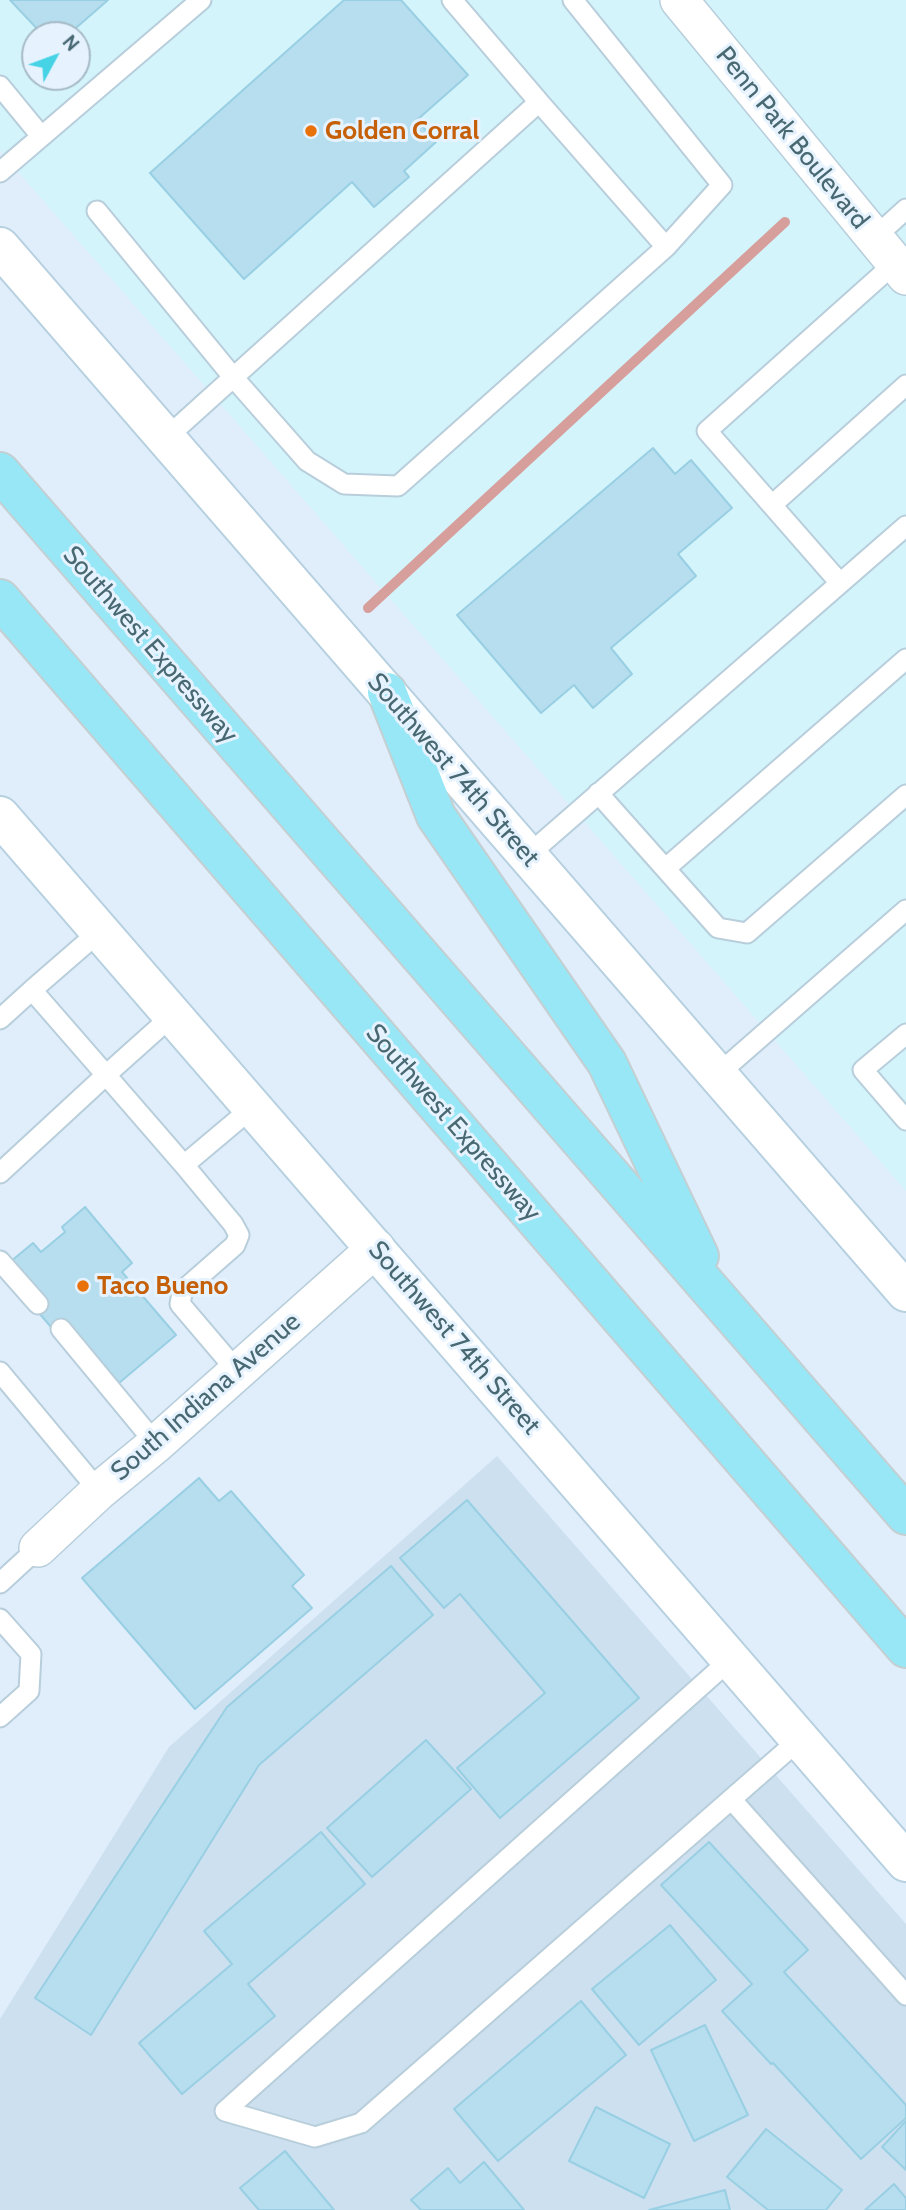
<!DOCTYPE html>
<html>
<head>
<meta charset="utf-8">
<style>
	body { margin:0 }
	#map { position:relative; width:906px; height:2210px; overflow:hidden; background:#e0eefc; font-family:Cabin,sans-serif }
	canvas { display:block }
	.north { position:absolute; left:21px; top:21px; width:70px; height:70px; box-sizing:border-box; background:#e6f3ff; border:2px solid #a7bbc7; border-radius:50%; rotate:49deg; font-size:19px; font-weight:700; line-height:28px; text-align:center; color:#486872 }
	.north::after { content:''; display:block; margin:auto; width:24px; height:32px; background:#46d3e6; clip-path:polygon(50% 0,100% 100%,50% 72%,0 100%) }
</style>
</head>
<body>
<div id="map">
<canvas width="906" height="2210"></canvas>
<div class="north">N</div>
</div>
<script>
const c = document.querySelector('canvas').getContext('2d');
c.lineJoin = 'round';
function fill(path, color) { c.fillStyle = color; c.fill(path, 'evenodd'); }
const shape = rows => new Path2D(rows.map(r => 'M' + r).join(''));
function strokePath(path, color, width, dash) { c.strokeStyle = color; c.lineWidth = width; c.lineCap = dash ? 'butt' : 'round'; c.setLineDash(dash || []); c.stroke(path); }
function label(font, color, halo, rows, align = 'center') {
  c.font = font + ' Cabin,sans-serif'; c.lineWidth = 6; c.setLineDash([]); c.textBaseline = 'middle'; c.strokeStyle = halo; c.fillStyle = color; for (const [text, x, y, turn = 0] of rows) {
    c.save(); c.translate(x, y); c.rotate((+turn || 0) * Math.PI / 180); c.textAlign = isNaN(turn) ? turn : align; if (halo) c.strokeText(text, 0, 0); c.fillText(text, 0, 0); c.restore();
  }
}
fill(shape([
	[497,1456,906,1924,906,2210,0,2210,0,2019,169,1747]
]), '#cde0f0');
fill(shape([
	[0,0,906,0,906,1191,0,151],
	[35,35,77,35,77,77,35,77]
]), '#d4f4fc');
strokePath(shape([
	[368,608,785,222]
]), '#d69f9c', 10);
const building = shape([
	[10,0,108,0,69,34,58,22,43,35,10,0],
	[344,0,401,0,468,75,417,120,436,142,404,171,409,177,374,207,352,182,244,279,150,173,344,0],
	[653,448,675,474,691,460,732,508,678,554,696,576,611,648,632,674,593,708,574,685,541,713,457,615,653,448],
	[85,1207,132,1263,122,1272,176,1335,119,1383,68,1323,56,1333,34,1307,10,1262,33,1243,41,1252,65,1232,62,1227,85,1207],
	[199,1478,219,1501,231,1491,304,1575,292,1586,312,1608,195,1709,82,1578,199,1478],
	[467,1500,639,1698,500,1818,457,1768,545,1693,460,1594,444,1608,400,1558,467,1500],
	[391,1566,433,1615,259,1765,91,2035,35,1998,227,1707,391,1566],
	[426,1740,471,1789,372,1877,327,1828,426,1740],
	[321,1832,365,1884,248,1984,275,2016,182,2094,139,2043,232,1964,204,1931,321,1832],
	[709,1842,808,1950,784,1972,906,2105,906,2118,861,2159,773,2063,771,2064,722,2011,752,1984,661,1885,709,1842],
	[670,1925,716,1980,639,2045,592,1989,670,1925],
	[581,2001,626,2055,498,2161,454,2109,581,2001],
	[705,2025,748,2115,694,2141,651,2050,705,2025],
	[596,2107,670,2144,644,2198,569,2161,596,2107],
	[906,2121,906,2170,882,2147,906,2121],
	[766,2129,842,2190,826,2210,768,2210,727,2177,766,2129],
	[285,2151,334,2210,259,2210,240,2188,285,2151],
	[484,2162,524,2210,421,2210,411,2200,448,2168,460,2183,484,2162],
	[894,2184,906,2198,906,2210,865,2210,894,2184],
	[725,2190,730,2210,649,2210,725,2190]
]);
fill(building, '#b6deee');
strokePath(building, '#99cfe3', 2);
const lane = shape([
	[573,0,722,185,666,247],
	[0,86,41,136],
	[0,172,201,0],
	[97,211,233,377,307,461,344,484,398,486,666,247,539,102],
	[874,238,906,209],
	[166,438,539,102,452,0],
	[772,505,906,385],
	[840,583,707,431,895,263],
	[598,793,718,928,747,933,906,795],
	[527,856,906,526],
	[666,868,906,659],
	[100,931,32,990,106,1075,173,1015],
	[0,1019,32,990],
	[906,1034,863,1070,906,1120],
	[717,1075,906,910],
	[184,1165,233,1224,239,1235,235,1245,187,1287,182,1293,180,1304,237,1371],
	[0,1173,106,1075,184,1165,253,1107],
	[0,1261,38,1304],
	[61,1329,156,1444],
	[0,1372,99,1491],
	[0,1583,38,1548],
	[0,1619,31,1654,29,1691,0,1717],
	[731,1659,225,2111,315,2137,361,2123,800,1739],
	[731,1799,906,1995]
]);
const street = shape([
	[679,0,906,276],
	[38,1548,99,1491,156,1444,376,1248]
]);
const secondary = shape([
	[0,247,906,1292],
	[0,816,906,1862]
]);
const highway = shape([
	[0,472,906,1515],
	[0,599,906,1648],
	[387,692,436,816,607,1063,699,1256]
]);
strokePath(lane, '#b8cedb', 23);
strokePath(street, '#b8cedb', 40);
strokePath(secondary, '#b6d0e0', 42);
strokePath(highway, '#c4cfd2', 42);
strokePath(lane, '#fff', 19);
strokePath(street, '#fff', 37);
strokePath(secondary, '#fff', 38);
strokePath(highway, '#97e7f6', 38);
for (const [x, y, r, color] of [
	[311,131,7,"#e8710a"],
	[83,1286,7,"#e8710a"]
]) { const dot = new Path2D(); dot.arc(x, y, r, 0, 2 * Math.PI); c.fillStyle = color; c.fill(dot); strokePath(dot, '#e6f3ff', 2.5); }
label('bold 26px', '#c56008', '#e6f3ff', [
	["Golden Corral",325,131],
	["Taco Bueno",97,1286]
], 'left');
label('26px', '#486872', '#e6f3ff', [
	["Penn Park Boulevard",792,138,51],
	["Southwest Expressway",150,645,49],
	["Southwest 74th Street",453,770,49],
	["Southwest Expressway",453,1123,49],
	["Southwest 74th Street",454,1338,49],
	["South Indiana Avenue",206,1397,-41]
]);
</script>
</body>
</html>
